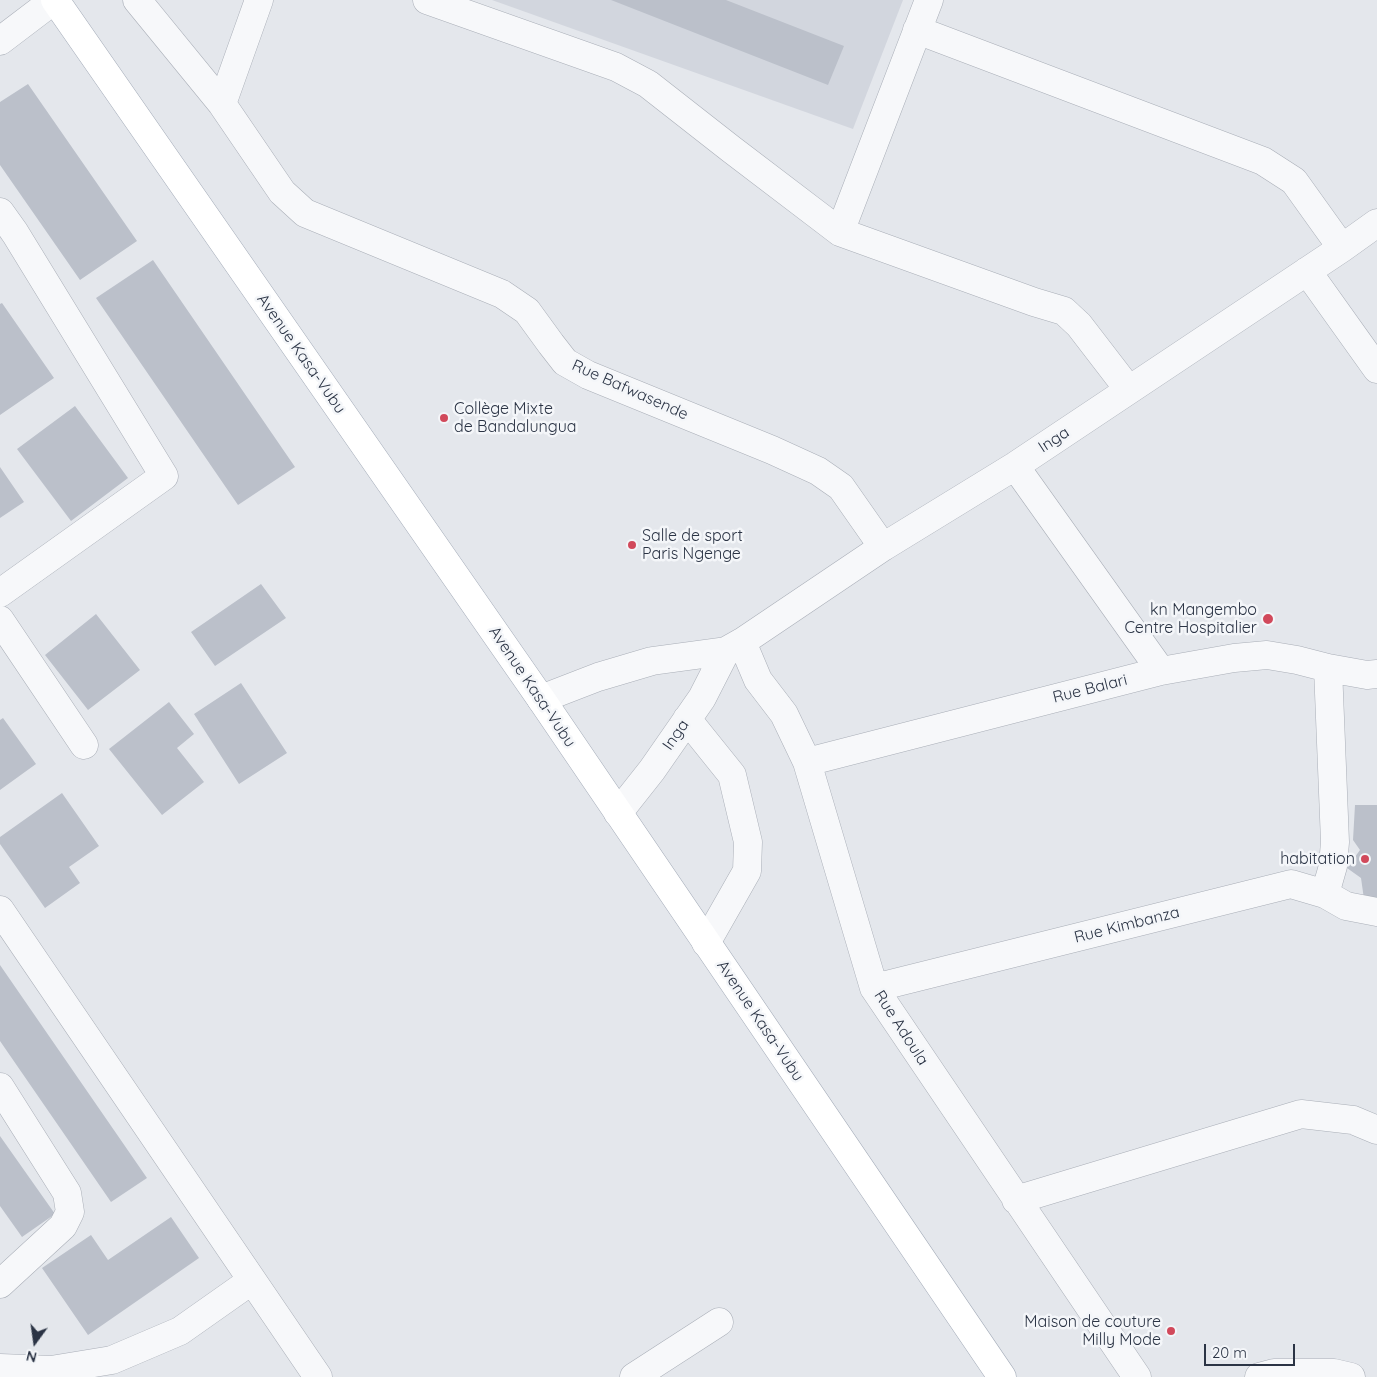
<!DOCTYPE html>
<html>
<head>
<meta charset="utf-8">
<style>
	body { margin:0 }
	#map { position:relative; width:1377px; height:1377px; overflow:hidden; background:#e4e7ec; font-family:Quicksand,sans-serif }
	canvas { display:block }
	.north { position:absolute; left:10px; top:1317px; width:50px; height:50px; -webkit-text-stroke:4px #f4f6f9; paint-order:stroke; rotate:194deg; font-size:14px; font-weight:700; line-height:20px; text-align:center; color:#2b3445 }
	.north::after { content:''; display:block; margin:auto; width:18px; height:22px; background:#2b3445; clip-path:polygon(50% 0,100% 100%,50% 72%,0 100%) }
	.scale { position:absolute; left:1204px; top:1344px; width:91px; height:22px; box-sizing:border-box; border:2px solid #2b3445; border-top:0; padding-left:6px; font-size:15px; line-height:18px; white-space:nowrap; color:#2b3445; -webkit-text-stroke:4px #f4f6f9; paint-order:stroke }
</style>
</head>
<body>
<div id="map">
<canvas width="1377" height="1377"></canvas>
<div class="north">N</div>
<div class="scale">20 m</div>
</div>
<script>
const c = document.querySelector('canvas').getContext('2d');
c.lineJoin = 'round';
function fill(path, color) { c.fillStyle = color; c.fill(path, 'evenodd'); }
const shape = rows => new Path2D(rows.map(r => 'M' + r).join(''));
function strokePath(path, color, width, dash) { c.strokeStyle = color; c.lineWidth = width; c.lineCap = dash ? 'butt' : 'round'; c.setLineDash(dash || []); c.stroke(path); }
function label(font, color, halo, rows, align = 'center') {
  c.font = font + ' Quicksand,sans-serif'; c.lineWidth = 5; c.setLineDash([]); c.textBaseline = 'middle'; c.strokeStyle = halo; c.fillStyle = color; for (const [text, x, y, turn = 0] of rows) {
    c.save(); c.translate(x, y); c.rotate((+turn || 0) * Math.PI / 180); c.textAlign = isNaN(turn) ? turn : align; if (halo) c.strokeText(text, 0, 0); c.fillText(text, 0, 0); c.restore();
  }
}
fill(shape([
	[492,0,903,0,853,129]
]), '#d2d6de');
fill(shape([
	[611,0,726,0,844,46,828,85],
	[28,84,137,241,80,280,0,165,0,102],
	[153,260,295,467,238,505,96,298],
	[2,303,54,378,0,415,0,304],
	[75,406,128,478,71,521,17,449],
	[0,467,24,502,0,518],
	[261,584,286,618,215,666,191,632],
	[96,614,140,670,88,710,45,655],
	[241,683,287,753,239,784,194,714],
	[169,702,194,734,177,748,204,782,162,815,109,749],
	[3,718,36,764,0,790,0,720],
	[62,793,99,846,69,867,80,883,45,908,0,844,0,837],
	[1355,805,1377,805,1377,906,1365,906,1361,878,1347,868,1360,850,1353,840],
	[0,965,147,1178,111,1202,0,1041],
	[0,1136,55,1214,22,1237,0,1206],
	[171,1217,199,1258,88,1335,42,1268,91,1235,108,1260]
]), '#bbc0ca');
const minor = shape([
	[137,0,222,104,282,192,305,213,502,294,527,311,551,344,565,362,588,375,772,450,818,471,841,487,883,547],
	[427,0,616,67,648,84,731,149,840,232,1034,302,1064,311,1079,325,1129,390],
	[917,30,1263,161,1294,181,1342,248],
	[0,41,54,0],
	[222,104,259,0],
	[0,212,15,233,164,476,0,593],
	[840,232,929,0],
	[1307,271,1377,369],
	[1015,466,1161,671],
	[0,620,84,745],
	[742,642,758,680,784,714,807,762,874,988,1137,1377],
	[541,699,598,677,652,661,726,651,742,642,883,547,1015,466,1342,248,1377,223],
	[687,719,732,775,748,842,747,871,706,943],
	[807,762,1161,671,1234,658,1267,655,1297,660,1328,668,1367,675,1377,674],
	[618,813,652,770,702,698,726,651],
	[1325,894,1333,866,1335,842,1328,668],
	[0,910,318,1377],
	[874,988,1291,884,1325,894,1346,906,1377,912],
	[0,1087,67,1193,70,1212,63,1226,0,1284],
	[1016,1200,1301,1114,1353,1120,1377,1130],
	[0,1368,51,1370,112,1360,180,1331,251,1281],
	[634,1377,719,1322],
	[1259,1377,1274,1373,1334,1373,1351,1377]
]);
const major = shape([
	[55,0,541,699,1002,1377]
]);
strokePath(minor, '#a9aeb7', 29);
strokePath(major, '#a3abb8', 29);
strokePath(minor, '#f7f8fa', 28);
strokePath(major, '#fff', 28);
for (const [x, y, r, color] of [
	[444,418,5,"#d1495b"],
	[632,545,5,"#d1495b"],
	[1268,619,6,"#d1495b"],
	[1365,859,5,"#d1495b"],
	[1171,1331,5,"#d1495b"]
]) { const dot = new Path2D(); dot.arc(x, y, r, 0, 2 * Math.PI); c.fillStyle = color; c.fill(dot); strokePath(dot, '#f4f6f9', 2); }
label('16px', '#2b3445', '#f4f6f9', [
	["Avenue Kasa-Vubu",301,354,55],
	["Rue Bafwasende",630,390,24],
	["Inga",1054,440,-33],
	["Avenue Kasa-Vubu",532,687,56],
	["Rue Balari",1090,689,-14],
	["Inga",676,735,-55],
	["Rue Kimbanza",1127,925,-14],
	["Avenue Kasa-Vubu",760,1021,56],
	["Rue Adoula",901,1028,57]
]);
label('16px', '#2b3445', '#f4f6f9', [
	["Collège Mixte",454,409,"left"],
	["de Bandalungua",454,427,"left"],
	["Salle de sport",642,536,"left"],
	["Paris Ngenge",642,554,"left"],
	["kn Mangembo",1257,610],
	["Centre Hospitalier",1257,628],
	["habitation",1355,859],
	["Maison de couture",1161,1322],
	["Milly Mode",1161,1340]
], 'right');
</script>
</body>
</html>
